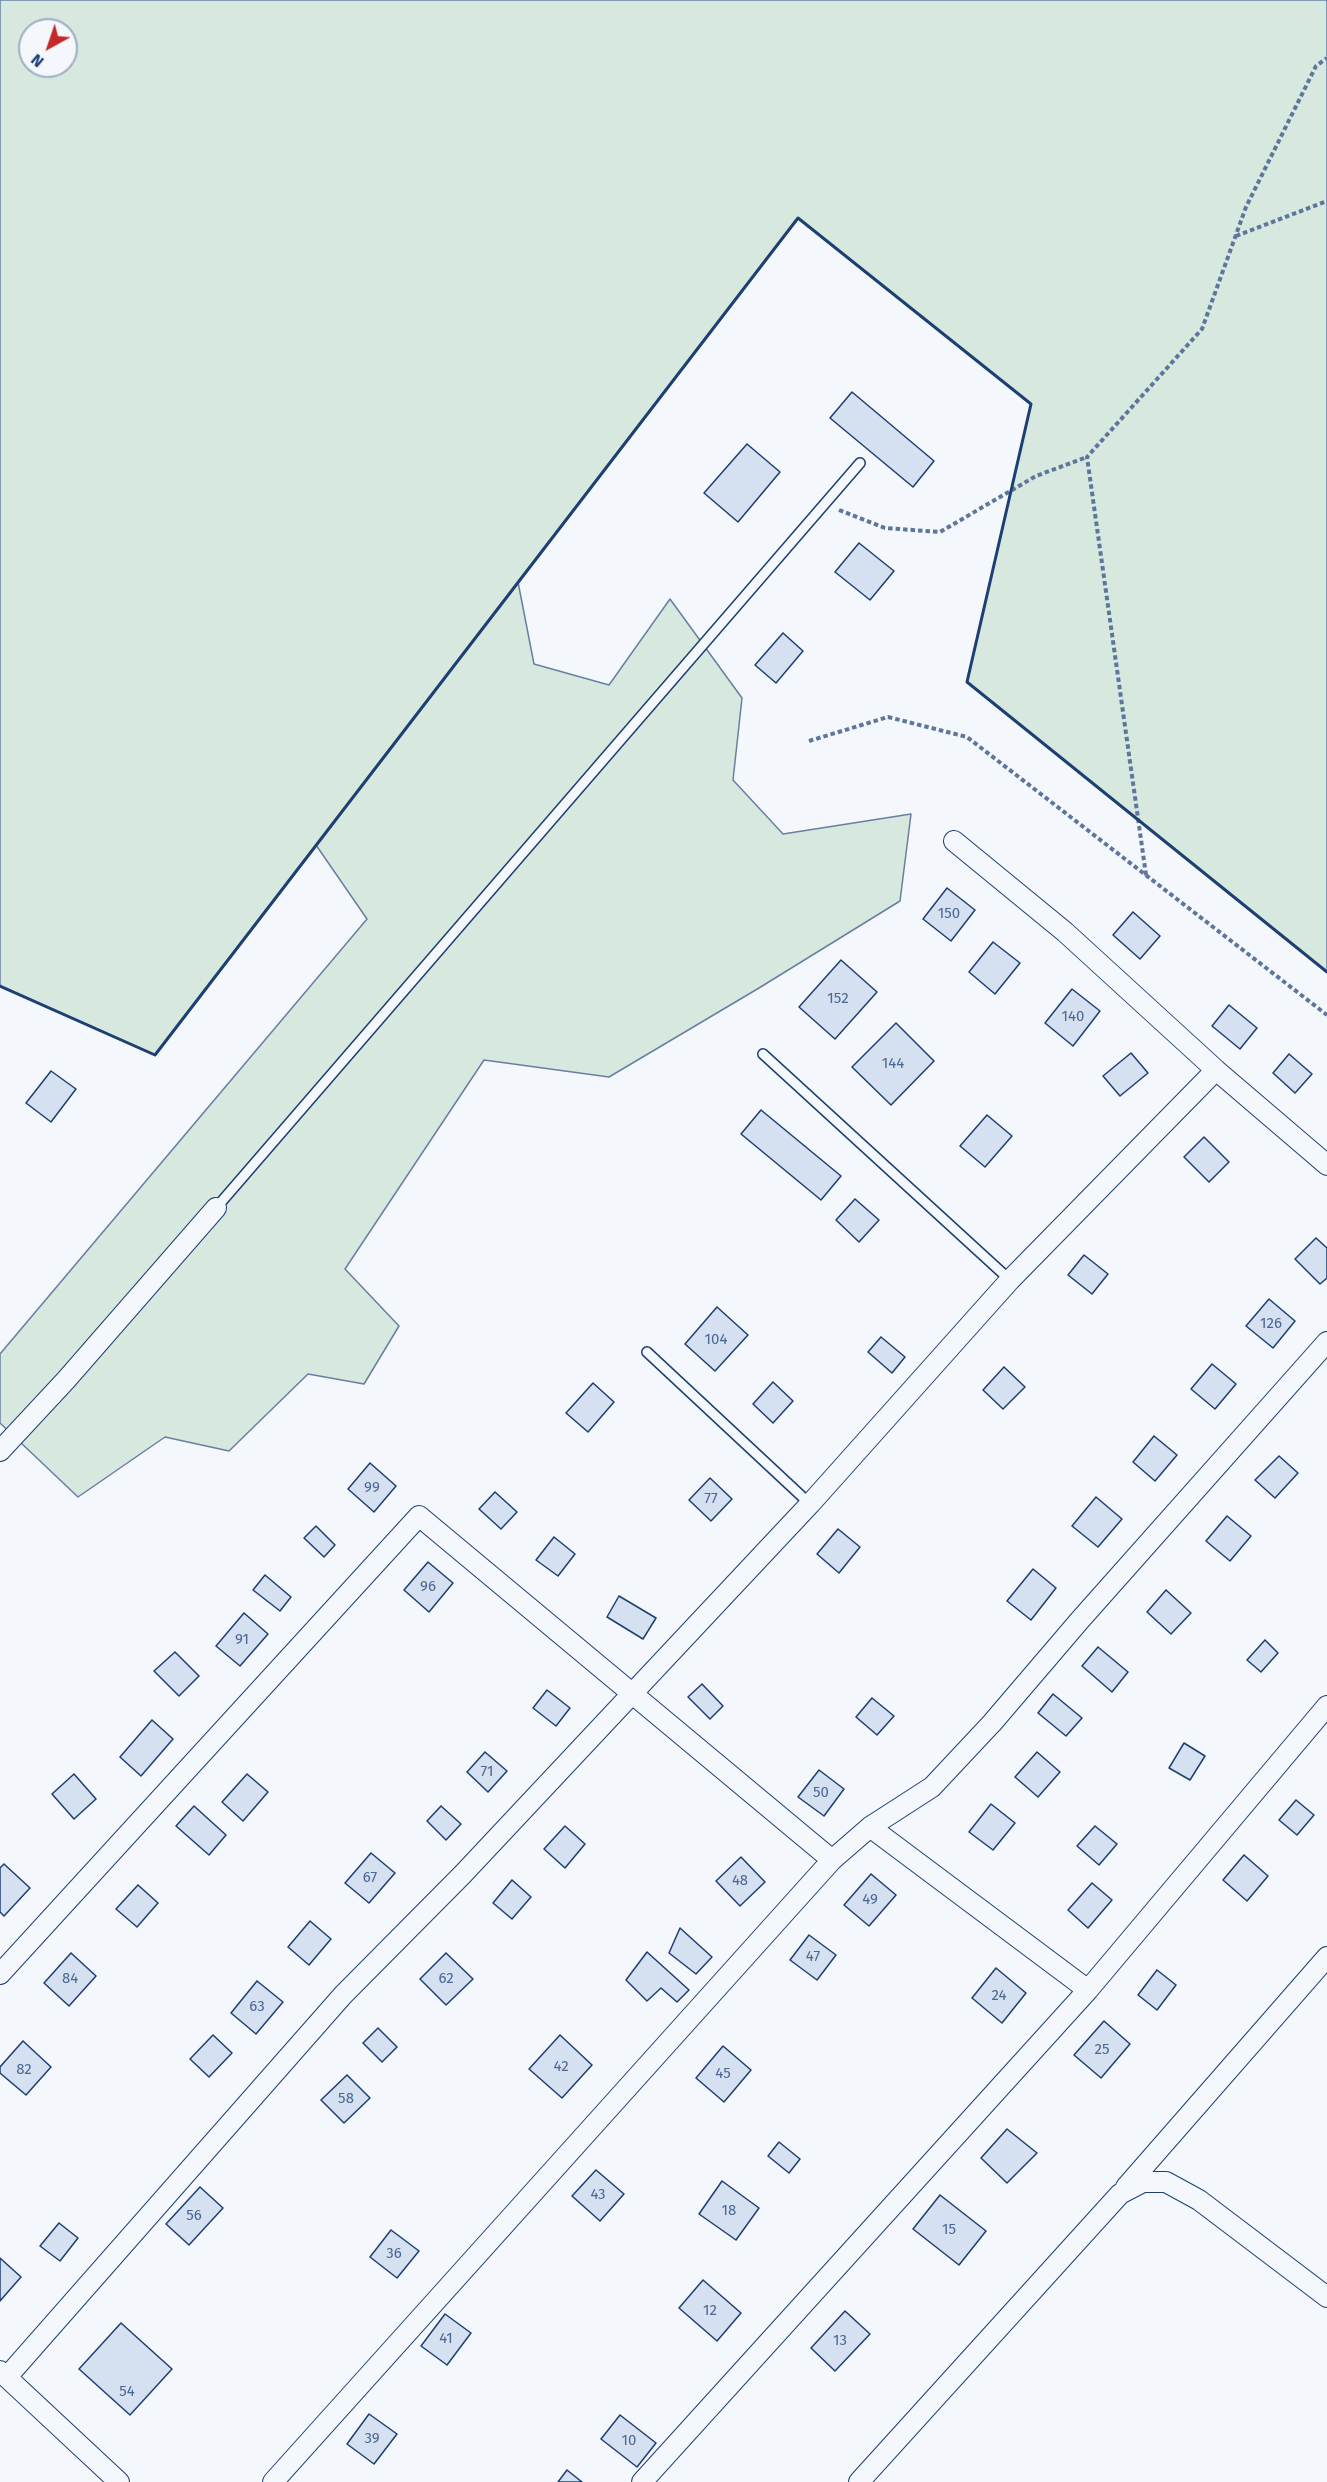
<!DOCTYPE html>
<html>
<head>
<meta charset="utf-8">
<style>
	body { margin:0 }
	#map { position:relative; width:1327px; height:2482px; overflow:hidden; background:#f4f7fb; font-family:"Fira Sans",sans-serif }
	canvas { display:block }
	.north { position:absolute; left:18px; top:18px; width:60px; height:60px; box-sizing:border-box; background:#f4f7fb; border:2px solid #9eadc5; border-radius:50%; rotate:220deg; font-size:16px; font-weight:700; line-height:24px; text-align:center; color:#1d3f73 }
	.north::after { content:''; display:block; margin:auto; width:21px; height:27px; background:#c62828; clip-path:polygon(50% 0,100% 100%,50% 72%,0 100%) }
</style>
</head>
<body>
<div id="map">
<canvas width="1327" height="2482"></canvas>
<div class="north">N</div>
</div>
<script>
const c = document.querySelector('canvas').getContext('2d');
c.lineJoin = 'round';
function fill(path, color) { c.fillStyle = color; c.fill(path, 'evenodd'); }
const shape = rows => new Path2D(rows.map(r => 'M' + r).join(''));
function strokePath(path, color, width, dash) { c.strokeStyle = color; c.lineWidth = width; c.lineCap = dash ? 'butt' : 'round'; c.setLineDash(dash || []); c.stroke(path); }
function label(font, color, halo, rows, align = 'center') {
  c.font = font + ' "Fira Sans",sans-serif'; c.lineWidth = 4.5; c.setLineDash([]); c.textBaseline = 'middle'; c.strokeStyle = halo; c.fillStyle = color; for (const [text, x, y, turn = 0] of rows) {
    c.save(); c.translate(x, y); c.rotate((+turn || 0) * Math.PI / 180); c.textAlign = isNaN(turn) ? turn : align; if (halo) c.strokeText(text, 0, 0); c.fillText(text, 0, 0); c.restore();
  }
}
const green = shape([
	[0,0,1327,0,1327,972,967,682,1031,404,798,218,518,582,534,664,609,685,670,599,742,698,733,780,783,834,911,814,900,901,759,988,609,1077,484,1060,345,1269,399,1326,364,1384,308,1374,229,1451,165,1437,78,1497,0,1423,0,1354,367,919,316,845,155,1055,0,986,0,0],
	[30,30,66,30,66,66,30,66,30,30]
]);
fill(green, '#d7e8df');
strokePath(green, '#687fa3', 1.5);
const building = shape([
	[852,392,934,461,913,487,830,418,852,392],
	[747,444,780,472,738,522,704,493,747,444],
	[859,543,894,571,870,600,835,572,859,543],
	[783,633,803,651,776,683,755,665,783,633],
	[947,888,975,910,951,941,923,919,947,888],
	[1133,912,1160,936,1140,959,1113,935,1133,912],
	[993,942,1020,963,995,994,969,972,993,942],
	[841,960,877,992,835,1039,799,1007,841,960],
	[1072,989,1100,1011,1073,1046,1045,1023,1072,989],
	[1229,1005,1257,1028,1240,1049,1212,1026,1229,1005],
	[896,1023,934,1061,891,1105,852,1067,896,1023],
	[1131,1053,1148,1073,1120,1096,1103,1076,1131,1053],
	[1289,1054,1312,1074,1295,1093,1273,1073,1289,1054],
	[51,1071,76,1089,51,1122,26,1103,51,1071],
	[761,1110,841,1176,821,1200,741,1134,761,1110],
	[987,1115,1012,1136,985,1167,960,1146,987,1115],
	[1204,1137,1229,1162,1209,1182,1184,1157,1204,1137],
	[855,1199,879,1220,859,1242,836,1220,855,1199],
	[1316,1238,1327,1248,1327,1278,1320,1284,1295,1259,1316,1238],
	[1084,1255,1108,1274,1092,1294,1068,1275,1084,1255],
	[1269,1299,1295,1321,1273,1348,1246,1326,1269,1299],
	[717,1307,748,1335,715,1371,685,1344,717,1307],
	[881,1337,905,1357,892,1373,868,1352,881,1337],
	[1212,1364,1236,1384,1215,1409,1191,1389,1212,1364],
	[1004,1367,1025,1387,1003,1409,983,1390,1004,1367],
	[773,1382,793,1401,773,1423,753,1404,773,1382],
	[593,1383,614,1402,588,1432,566,1413,593,1383],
	[1154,1436,1177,1455,1155,1481,1133,1462,1154,1436],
	[1279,1456,1298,1473,1275,1498,1255,1480,1279,1456],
	[370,1463,396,1486,374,1512,348,1489,370,1463],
	[710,1478,732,1499,711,1521,689,1500,710,1478],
	[495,1492,517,1512,501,1529,479,1509,495,1492],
	[1096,1497,1122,1519,1098,1547,1072,1526,1096,1497],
	[1227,1516,1251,1536,1230,1561,1206,1541,1227,1516],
	[316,1526,335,1545,324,1557,304,1538,316,1526],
	[838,1529,860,1547,839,1573,817,1554,838,1529],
	[554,1537,575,1554,558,1576,536,1560,554,1537],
	[428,1562,453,1583,429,1612,404,1590,428,1562],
	[1033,1569,1056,1588,1031,1620,1007,1601,1033,1569],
	[265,1575,291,1597,280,1611,253,1590,265,1575],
	[1166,1590,1191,1613,1171,1634,1147,1612,1166,1590],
	[619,1596,656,1618,643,1639,607,1617,619,1596],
	[244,1613,268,1634,240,1666,216,1646,244,1613],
	[1265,1640,1278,1653,1261,1672,1247,1660,1265,1640],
	[1098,1647,1128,1672,1112,1692,1082,1666,1098,1647],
	[175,1652,199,1676,179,1696,154,1671,175,1652],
	[702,1684,723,1706,710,1719,688,1697,702,1684],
	[547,1690,570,1708,556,1726,533,1708,547,1690],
	[1053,1694,1082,1718,1066,1736,1038,1713,1053,1694],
	[872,1698,894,1716,877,1735,856,1717,872,1698],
	[152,1720,173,1739,141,1776,120,1757,152,1720],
	[1184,1743,1205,1756,1190,1780,1169,1768,1184,1743],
	[485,1752,507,1771,488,1792,467,1772,485,1752],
	[1037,1752,1060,1772,1038,1797,1015,1777,1037,1752],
	[819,1770,844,1789,824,1816,798,1797,819,1770],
	[74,1774,96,1799,74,1819,52,1794,74,1774],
	[247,1774,268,1792,243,1821,222,1802,247,1774],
	[1296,1800,1314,1815,1297,1835,1279,1820,1296,1800],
	[991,1804,1015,1823,993,1850,969,1832,991,1804],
	[194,1806,226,1835,209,1855,176,1826,194,1806],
	[441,1806,461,1824,446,1840,427,1821,441,1806],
	[565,1826,585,1844,565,1868,544,1849,565,1826],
	[1095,1826,1117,1844,1099,1865,1077,1846,1095,1826],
	[371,1853,395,1873,369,1903,345,1883,371,1853],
	[1244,1855,1268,1876,1247,1901,1223,1880,1244,1855],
	[741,1857,765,1882,740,1906,716,1881,741,1857],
	[4,1864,30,1888,4,1916,0,1912,0,1868,4,1864],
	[871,1874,896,1895,869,1926,844,1905,871,1874],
	[512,1880,531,1897,512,1919,493,1903,512,1880],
	[1092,1883,1112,1900,1088,1928,1068,1910,1092,1883],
	[138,1885,158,1903,137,1927,116,1909,138,1885],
	[310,1921,331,1939,309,1965,288,1947,310,1921],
	[680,1928,712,1957,696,1974,669,1953,680,1928],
	[809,1935,836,1955,817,1980,790,1960,809,1935],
	[647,1952,689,1990,677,2002,661,1988,647,2001,626,1980,647,1952],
	[71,1953,96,1976,69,2006,44,1983,71,1953],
	[446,1953,473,1979,446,2005,420,1979,446,1953],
	[996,1968,1026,1993,1002,2023,972,1998,996,1968],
	[1157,1970,1176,1985,1157,2010,1138,1995,1157,1970],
	[257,1981,283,2002,256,2034,231,2013,257,1981],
	[1104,2021,1130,2044,1101,2078,1074,2055,1104,2021],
	[378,2028,397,2047,382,2062,363,2043,378,2028],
	[213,2035,232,2053,209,2077,190,2059,213,2035],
	[560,2035,592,2065,562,2098,529,2069,560,2035],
	[23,2041,51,2067,26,2095,0,2073,0,2067,23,2041],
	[723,2046,751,2070,724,2102,696,2078,723,2046],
	[347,2075,370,2098,344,2123,321,2100,347,2075],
	[1007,2129,1037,2153,1007,2183,981,2158,1007,2129],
	[779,2142,800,2159,789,2173,768,2156,779,2142],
	[596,2170,624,2194,600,2221,572,2196,596,2170],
	[722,2181,759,2208,736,2240,699,2214,722,2181],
	[200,2187,223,2208,189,2245,166,2224,200,2187],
	[940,2195,986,2231,959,2265,913,2229,940,2195],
	[59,2223,78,2238,60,2261,40,2246,59,2223],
	[391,2230,419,2251,397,2278,370,2257,391,2230],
	[0,2258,21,2277,0,2301,0,2258],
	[703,2280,741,2313,717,2341,679,2308,703,2280],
	[845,2311,870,2334,835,2371,811,2348,845,2311],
	[445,2314,471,2333,447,2365,421,2346,445,2314],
	[121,2323,172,2369,130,2415,79,2369,121,2323],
	[369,2414,397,2434,374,2464,347,2444,369,2414],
	[620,2415,656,2443,637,2467,601,2439,620,2415],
	[567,2470,582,2482,558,2482,567,2470]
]);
fill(building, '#d5e0f0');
strokePath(building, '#1d3f73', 1.5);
const lane = shape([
	[763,1054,1010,1280],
	[216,1208,860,463],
	[647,1352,810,1504]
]);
const street = shape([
	[954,841,1065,932,1216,1070,1327,1165],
	[0,1451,66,1380,216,1208],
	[870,1827,1088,1990],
	[0,1974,419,1516,832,1860],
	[1126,2187,1327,1957],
	[0,2371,119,2482],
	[7,2377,343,1995,463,1874,810,1504,1010,1280,1216,1070],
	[273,2482,832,1860,870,1827,932,1787,992,1723,1080,1620,1327,1342],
	[642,2482,1088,1990,1327,1706],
	[859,2482,1120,2194,1143,2182,1166,2182,1199,2200,1327,2297]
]);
strokePath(lane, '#1d3f73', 12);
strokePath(street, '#1d3f73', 22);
strokePath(shape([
	[1236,236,1327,201],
	[839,510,885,528,940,532,1036,476,1087,457],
	[809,741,888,717,967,737,1327,1015],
	[1146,875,1087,457,1202,329,1246,207,1316,66,1327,58]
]), '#5e769c', 4, [4.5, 3]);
strokePath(lane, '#f4f7fb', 9);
strokePath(street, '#f4f7fb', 20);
strokePath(shape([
	[0,986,155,1055,798,218,1031,404,967,682,1327,972]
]), '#1d3f73', 3);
label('15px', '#4b6792', null, [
	["150",949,914],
	["152",838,999],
	["140",1073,1017],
	["144",893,1064],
	["126",1271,1324],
	["104",716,1340],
	["99",372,1488],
	["77",711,1499],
	["96",428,1587],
	["91",242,1640],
	["71",487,1772],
	["50",821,1793],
	["67",370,1878],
	["48",740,1881],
	["49",870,1900],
	["47",813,1957],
	["84",70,1979],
	["62",446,1979],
	["24",999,1996],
	["63",257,2007],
	["25",1102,2050],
	["42",561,2067],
	["82",24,2070],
	["45",723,2074],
	["58",346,2099],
	["43",598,2195],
	["18",729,2211],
	["56",194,2216],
	["15",949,2230],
	["36",394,2254],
	["12",710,2311],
	["41",446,2339],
	["13",840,2341],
	["54",127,2392],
	["39",372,2439],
	["10",629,2441]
]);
</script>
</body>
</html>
